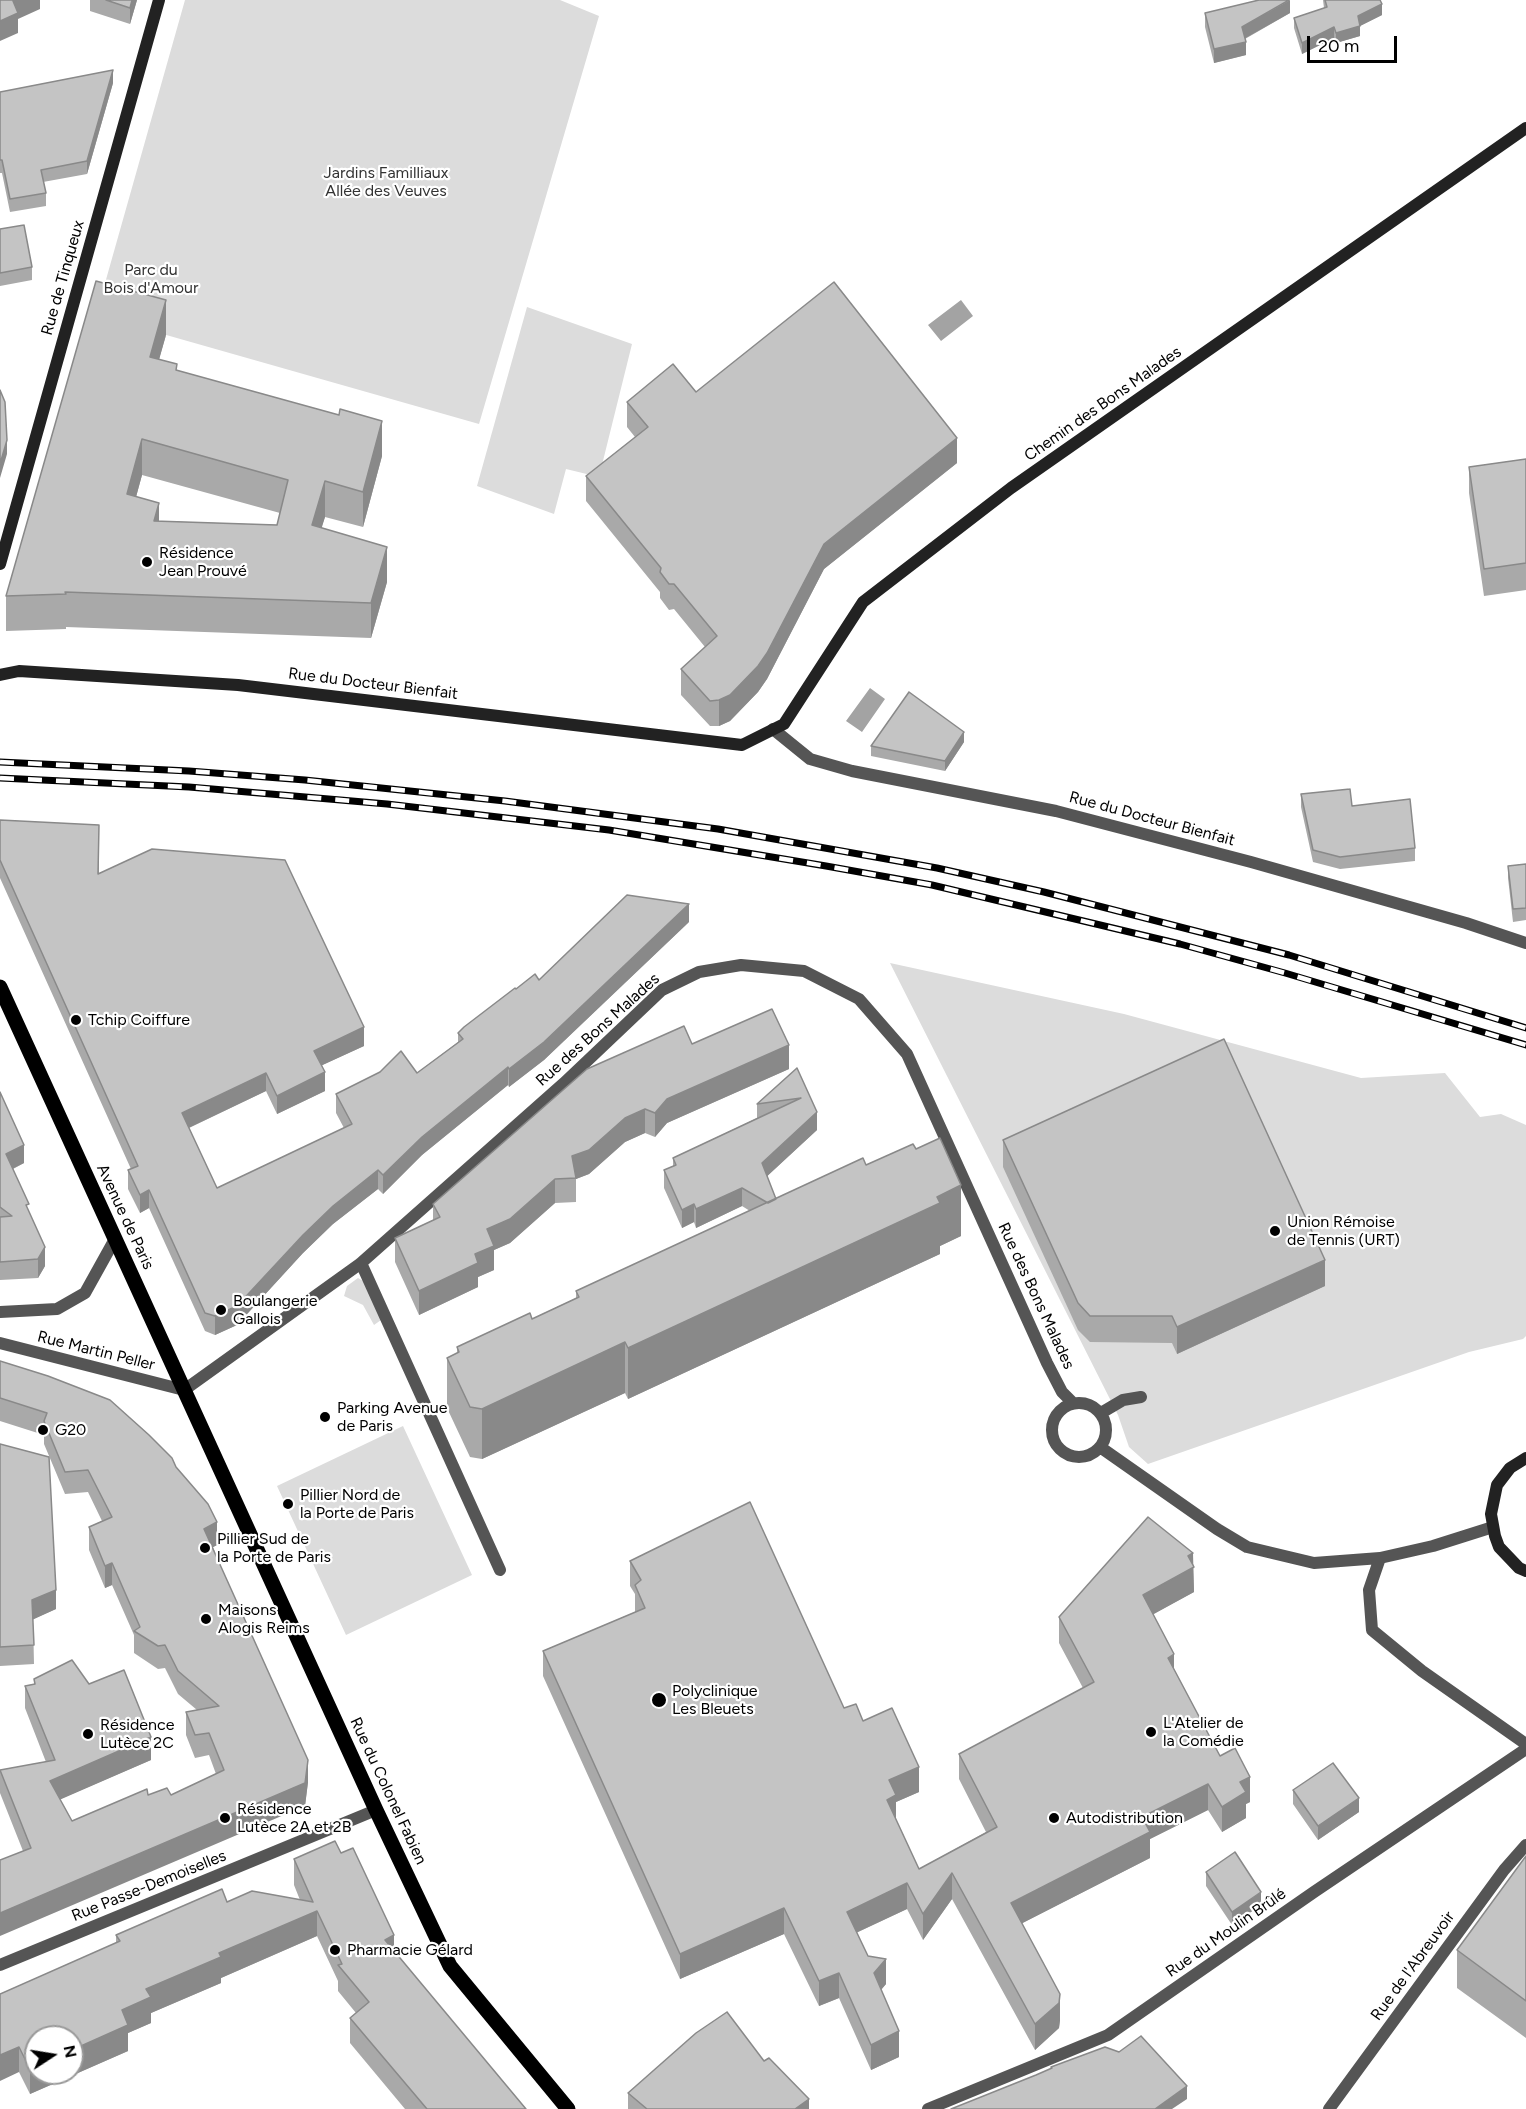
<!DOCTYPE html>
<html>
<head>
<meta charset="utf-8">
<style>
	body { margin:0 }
	#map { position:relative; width:1526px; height:2109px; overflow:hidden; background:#fff; font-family:Figtree,sans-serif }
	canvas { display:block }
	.north { position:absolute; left:24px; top:2025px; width:60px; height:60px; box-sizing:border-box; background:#fff; border:2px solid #999; border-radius:50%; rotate:78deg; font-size:16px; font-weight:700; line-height:24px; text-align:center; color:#000 }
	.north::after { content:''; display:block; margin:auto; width:21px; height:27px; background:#000; clip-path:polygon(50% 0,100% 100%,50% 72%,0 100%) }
	.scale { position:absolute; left:1307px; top:36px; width:90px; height:27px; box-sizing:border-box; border:3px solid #000; border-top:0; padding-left:8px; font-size:18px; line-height:21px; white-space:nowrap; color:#000; -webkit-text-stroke:4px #fff; paint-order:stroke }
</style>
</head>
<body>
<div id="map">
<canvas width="1526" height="2109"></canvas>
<div class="north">N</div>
<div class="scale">20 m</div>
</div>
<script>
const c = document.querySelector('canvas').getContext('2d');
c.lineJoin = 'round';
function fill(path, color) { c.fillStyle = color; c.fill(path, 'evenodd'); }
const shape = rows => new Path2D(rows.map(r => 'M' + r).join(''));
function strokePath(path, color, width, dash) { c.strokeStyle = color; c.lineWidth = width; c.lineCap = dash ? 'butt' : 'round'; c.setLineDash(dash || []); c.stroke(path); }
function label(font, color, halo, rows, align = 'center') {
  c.font = font + ' Figtree,sans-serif'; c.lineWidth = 4.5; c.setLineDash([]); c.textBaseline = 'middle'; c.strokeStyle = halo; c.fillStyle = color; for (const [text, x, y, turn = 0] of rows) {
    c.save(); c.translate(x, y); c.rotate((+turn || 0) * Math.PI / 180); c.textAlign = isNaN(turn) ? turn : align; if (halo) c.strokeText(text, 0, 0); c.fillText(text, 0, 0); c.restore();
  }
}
fill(shape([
	[185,0,560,0,599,16,479,424,96,315],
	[527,307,632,344,599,477,566,469,554,514,477,486],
	[890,963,1124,1014,1361,1078,1445,1073,1480,1117,1501,1114,1526,1125,1526,1336,1523,1339,1469,1352,1148,1464,1129,1447,1118,1415],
	[358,1278,365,1282,381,1320,374,1325,363,1305,344,1296,347,1286],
	[403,1426,472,1575,346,1635,277,1486]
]), '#dcdcdc');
fill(shape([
	[961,300,973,316,941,341,928,325],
	[870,688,885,699,862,732,846,721]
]), '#a3a3a3');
strokePath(shape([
	[773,729,810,759,852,771,1056,811,1251,862,1466,923,1526,943],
	[361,1263,500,1570],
	[0,1312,57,1309,85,1293,115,1239],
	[0,1343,184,1390,361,1263,564,1083,662,990,699,972,741,965,804,971,859,999,907,1054,1047,1363,1062,1392,1073,1403],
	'1052 1430a27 27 0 1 1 54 0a27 27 0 1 1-54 0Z',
	[1101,1413,1123,1400,1141,1397],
	[1100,1447,1217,1529,1247,1547,1314,1563,1380,1558,1369,1590,1372,1630,1422,1671,1526,1744],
	[1380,1558,1433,1546,1493,1527],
	[0,1965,376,1810],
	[928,2109,1108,2035,1314,1892,1526,1749],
	[1329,2109,1504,1870,1526,1845]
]), '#555', 12);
strokePath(shape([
	[0,564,159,0],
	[0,675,19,671,238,685,742,745,784,724,863,602,1011,488,1526,128],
	[1526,1458,1510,1468,1497,1485,1491,1514,1495,1536,1499,1547,1519,1568,1526,1571]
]), '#222', 12);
strokePath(shape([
	[0,987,376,1810,450,1966,568,2109]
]), '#000', 15);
const rail = shape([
	[0,762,189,771,305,780,505,801,718,829,937,868,1044,892,1289,955,1526,1028],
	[0,778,189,787,387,804,609,830,826,866,932,885,1180,944,1285,973,1526,1045]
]);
strokePath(rail, '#000', 7);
strokePath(rail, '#fff', 4.5, [14]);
fill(shape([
	[90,0,137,0,130,24,90,11],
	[1323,0,1380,0,1382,15,1360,26,1360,36,1336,43,1334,38,1302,54,1294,28,1294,18,1324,8],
	[1205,13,1290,13,1245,39,1246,55,1214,63,1205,27],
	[113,83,87,174,43,182,46,193,46,206,10,212,2,173,0,173,0,92],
	[0,229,32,267,32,280,0,286],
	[166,335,159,359,177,370,382,456,363,527,325,517,321,528,387,582,371,638,66,627,66,629,6,631,6,596],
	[142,475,280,513,277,525,159,521,136,497],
	[696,392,957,463,824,569,767,679,758,692,730,721,719,726,710,726,681,695,681,669,705,647,674,609,669,610,660,598,660,592,586,501,586,476,635,437,627,427,627,402],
	[1526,459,1526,590,1484,596,1469,493,1469,467],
	[964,742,945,771,871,756,871,746],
	[1301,794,1352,806,1415,848,1415,861,1340,869,1313,862,1301,807],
	[0,820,99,843,99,874,364,1046,322,1065,325,1091,277,1114,266,1091,189,1128,217,1188,344,1128,336,1113,336,1094,417,1073,458,1042,458,1033,516,989,689,922,544,1060,509,1087,508,1085,422,1155,383,1194,378,1189,333,1224,303,1253,237,1325,215,1335,205,1331,149,1208,140,1213,128,1189,128,1170,131,1169,0,878],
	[1526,864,1526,920,1513,922,1508,878,1508,866],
	[692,1044,789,1069,667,1123,655,1137,645,1133,625,1142,589,1174,576,1179,576,1202,555,1203,510,1243,494,1250,494,1270,478,1277,478,1287,419,1315,395,1262,395,1238,433,1220,433,1204],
	[797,1068,817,1130,767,1176,776,1199,866,1165,961,1236,940,1246,940,1254,628,1399,625,1393,482,1459,470,1457,447,1408,447,1358,457,1353,457,1347,532,1319,576,1298,576,1291,750,1211,742,1206,696,1228,694,1222,682,1228,664,1188,664,1170,673,1166,673,1158,757,1118,757,1104],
	[0,1092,24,1163,13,1169,45,1266,38,1278,0,1280],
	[1003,1140,1325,1286,1177,1354,1172,1343,1090,1342,1078,1330,1003,1167],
	[0,1361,176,1467,217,1545,213,1547,308,1782,305,1806,23,1851,0,1793,0,1770,46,1762,25,1708,25,1686,34,1684,34,1679,89,1684,151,1760,60,1799,72,1821,148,1795,171,1795,216,1774,209,1755,195,1758,186,1735,186,1712,197,1710,178,1694,165,1668,158,1669,134,1653,134,1635,112,1585,105,1588,89,1550,89,1527,102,1521,88,1492,65,1494,44,1444,44,1435,0,1421],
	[0,1444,56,1609,33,1619,34,1664,0,1666],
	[630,1561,863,1721,919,1792,896,1802,896,1820,919,1869,986,1832,959,1779,959,1754,1083,1688,1059,1643,1059,1617,1193,1566,1194,1592,1153,1614,1174,1669,1220,1756,1250,1802,1246,1804,1246,1818,1222,1832,1208,1810,1150,1839,1150,1858,1022,1923,1060,2020,1059,2028,1035,2050,952,1899,923,1940,907,1909,856,1933,868,1956,886,1984,881,1990,899,2057,871,2070,839,1998,819,2006,784,1934,680,1979,543,1676,543,1651,635,1612,635,1594,630,1586],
	[1293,1790,1359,1812,1318,1840,1293,1804],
	[1526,1856,1526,2038,1457,1988,1457,1950],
	[294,1859,394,1951,526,2109,405,2109,350,2043,350,2018,356,2013,338,1991,338,1981,317,1936,221,1978,221,1983,151,2013,151,2023,128,2033,128,2051,30,2094,19,2072,0,1994,116,1943,116,1935,227,1902,300,1900,294,1885],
	[1206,1872,1261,1905,1232,1925,1206,1886],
	[764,2061,809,2109,628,2109,628,2093]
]), '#a9a9a9');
fill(shape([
	[15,0,40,0,40,9,18,19,18,33,0,41,0,21,13,1],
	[132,0,137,0,130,24,130,8],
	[1290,0,1290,13,1242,40,1242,27],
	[1382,4,1382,15,1360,26,1360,36,1336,43,1336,33,1358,16],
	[1334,27,1334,38,1302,54,1302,43],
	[1246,42,1246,55,1214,63,1214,49],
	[113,70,113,83,87,174,87,161],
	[166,300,166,335,150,392,150,357],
	[382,421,382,456,363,527,363,492],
	[957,438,957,463,824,569,767,679,758,692,730,721,719,726,719,700,824,544],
	[142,439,142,475,127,530,127,494],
	[7,440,7,454,0,478,0,464],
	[325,481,325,517,312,560,312,525],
	[159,503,159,538,154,521],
	[387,547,387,582,371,638,371,603],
	[964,732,964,742,945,771,945,761],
	[689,904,689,922,544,1060,509,1087,509,1069],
	[364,1027,364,1046,314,1069,314,1051],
	[789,1045,789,1069,667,1123,655,1137,655,1113,667,1099],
	[508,1067,508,1085,422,1155,383,1194,383,1175,422,1137],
	[325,1072,325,1091,277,1114,277,1096],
	[266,1073,266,1091,182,1131,182,1113],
	[645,1109,645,1133,625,1142,589,1174,576,1179,572,1156,625,1118],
	[817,1112,817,1130,762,1181,762,1163],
	[24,1145,24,1163,6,1172,6,1154],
	[378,1170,378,1189,333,1224,303,1253,237,1325,215,1335,215,1316,333,1206],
	[555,1179,555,1203,510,1243,494,1250,494,1270,478,1277,478,1287,419,1315,419,1291,475,1254,487,1229],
	[961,1185,961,1236,940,1246,940,1254,628,1399,628,1348],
	[742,1188,742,1206,696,1228,696,1209],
	[149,1190,149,1208,140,1213,140,1195],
	[694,1204,694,1222,682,1228,682,1210],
	[45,1247,45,1266,38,1278,38,1259],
	[1325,1260,1325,1286,1177,1354,1177,1327],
	[625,1342,625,1393,482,1459,482,1409],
	[217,1522,217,1545,204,1552,204,1529],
	[1193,1553,1194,1592,1143,1620,1143,1595,1188,1556],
	[112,1563,112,1585,105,1588,105,1566],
	[56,1590,56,1609,32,1620,32,1600],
	[1174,1654,1174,1680,1168,1658],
	[151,1737,151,1760,50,1804,50,1781],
	[308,1760,308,1782,305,1806,0,1936,0,1913],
	[919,1767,919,1792,896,1802,896,1821,887,1800,889,1780],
	[1250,1777,1250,1802,1246,1804,1246,1818,1222,1832,1222,1807,1240,1782],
	[1208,1784,1208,1810,1150,1839,1150,1858,1011,1929,1011,1903,1142,1817],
	[1359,1798,1359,1812,1318,1840,1318,1826],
	[952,1873,952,1899,923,1940,923,1914],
	[907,1883,907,1909,847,1937,847,1912],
	[1261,1892,1261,1905,1232,1925,1232,1912],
	[784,1908,784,1934,680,1979,680,1954],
	[317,1911,317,1936,221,1978,221,1983,151,2013,151,2023,128,2033,128,2051,30,2094,30,2069,36,2066,36,2073,72,2073,72,2050,146,1989,219,1953],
	[394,1935,394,1961,385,1940],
	[886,1959,886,1984,874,1998,874,1973],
	[839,1973,839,1998,819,2006,819,1981],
	[1060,1994,1060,2020,1059,2028,1035,2050,1035,2024],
	[899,2031,899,2057,871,2070,871,2045],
	[19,2047,19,2072,0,2081,0,2055],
	[1187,2086,1187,2099,1172,2109,1155,2109],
	[809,2099,809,2109,795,2109]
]), '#898989');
const building = shape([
	[0,0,15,0,13,1,18,13,0,21,0,0],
	[106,0,132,0,130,8,106,0],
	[1259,0,1289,0,1242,27,1246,42,1214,49,1205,13,1259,0],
	[1325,0,1380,0,1382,4,1358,16,1360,26,1336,33,1334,27,1302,43,1294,18,1327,7,1325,0],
	[113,70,87,161,41,170,46,193,10,199,2,160,0,160,0,92,113,70],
	[24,225,32,267,0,273,0,229,24,225],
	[96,281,166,300,150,357,177,364,176,370,339,415,340,409,382,421,363,492,325,481,312,525,387,547,371,603,65,592,66,594,6,596,96,281],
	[142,439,288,480,277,525,154,521,159,503,127,494,142,439],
	[834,282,957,438,824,544,767,653,758,666,730,695,719,700,710,701,681,669,717,636,674,584,669,584,660,572,661,568,586,476,648,427,627,402,673,364,696,392,834,282],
	[0,390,5,402,7,440,0,464,0,390],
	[1526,459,1526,563,1484,569,1469,467,1526,459],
	[909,692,964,732,945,761,871,746,909,692],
	[1350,789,1352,806,1410,799,1415,848,1340,857,1313,850,1301,794,1350,789],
	[0,820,99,825,98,874,152,849,285,860,364,1027,314,1051,325,1072,277,1096,266,1073,182,1113,217,1188,352,1124,336,1094,380,1072,401,1051,417,1073,463,1039,458,1033,464,1027,515,988,516,989,535,974,539,980,627,895,689,904,544,1042,509,1069,508,1067,422,1137,383,1175,378,1170,333,1206,303,1235,237,1306,215,1316,205,1313,149,1190,140,1195,128,1170,138,1166,0,860,0,820],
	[1526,864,1526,908,1513,909,1508,866,1526,864],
	[772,1009,789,1045,667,1099,655,1113,645,1109,625,1118,589,1150,572,1156,576,1178,555,1179,510,1219,487,1229,494,1246,475,1254,478,1263,419,1291,395,1238,440,1217,433,1204,587,1069,684,1026,692,1044,772,1009],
	[1224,1039,1325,1260,1177,1327,1172,1316,1090,1316,1078,1303,1003,1140,1224,1039],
	[797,1068,817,1112,762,1163,776,1199,768,1203,742,1188,696,1209,694,1204,682,1210,664,1170,676,1165,673,1158,801,1098,757,1104,797,1068],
	[0,1092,24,1145,6,1154,29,1204,26,1205,45,1247,38,1259,0,1262,0,1217,12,1216,0,1207,0,1092],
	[940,1138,961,1185,937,1197,940,1203,628,1348,625,1342,482,1409,470,1407,447,1358,459,1352,457,1347,530,1313,532,1319,579,1297,576,1291,863,1158,866,1165,913,1144,916,1149,940,1138],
	[0,1361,48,1376,110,1400,149,1435,172,1458,176,1467,208,1504,217,1522,204,1529,308,1760,305,1783,0,1913,0,1860,31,1848,0,1770,55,1760,25,1686,35,1684,34,1679,72,1660,89,1684,124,1670,151,1737,50,1781,72,1821,147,1789,148,1795,167,1788,171,1795,224,1770,209,1733,195,1735,186,1712,219,1706,178,1671,165,1645,158,1646,134,1631,140,1627,112,1563,105,1566,89,1527,112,1517,88,1470,65,1472,44,1421,47,1413,0,1398,0,1361],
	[0,1444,49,1457,56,1590,32,1600,34,1645,0,1647,0,1444],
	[750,1502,844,1708,856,1704,863,1721,892,1708,919,1767,889,1780,896,1795,887,1800,919,1869,997,1827,959,1754,1094,1682,1059,1617,1148,1517,1193,1553,1188,1556,1194,1567,1143,1595,1174,1654,1168,1658,1220,1756,1235,1748,1250,1777,1240,1782,1246,1792,1222,1807,1208,1784,1142,1817,1150,1832,1011,1903,1060,1994,1059,2003,1035,2024,952,1873,923,1914,907,1883,847,1912,868,1956,886,1959,874,1973,899,2031,871,2045,839,1973,819,1981,784,1908,680,1954,543,1651,645,1608,635,1585,641,1580,630,1561,750,1502],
	[1333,1763,1359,1798,1318,1826,1293,1790,1333,1763],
	[335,1841,341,1853,353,1848,394,1935,385,1940,526,2109,427,2109,350,2018,369,2002,338,1965,342,1964,317,1911,219,1953,221,1957,146,1989,151,1997,122,2010,128,2025,72,2050,72,2037,36,2037,36,2066,30,2069,19,2047,0,2055,0,1994,120,1941,116,1935,222,1889,227,1902,252,1891,313,1902,294,1859,335,1841],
	[1235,1852,1261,1892,1232,1912,1206,1872,1235,1852],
	[1526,1856,1526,2001,1457,1950,1526,1856],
	[727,2012,764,2061,769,2058,809,2099,795,2109,647,2109,628,2093,696,2033,727,2012],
	[1141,2036,1187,2086,1155,2109,951,2109,1036,2075,1052,2068,1051,2067,1105,2047,1119,2052,1141,2036]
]);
fill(building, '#c4c4c4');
strokePath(building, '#898989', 1.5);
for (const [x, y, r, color] of [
	[147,562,6,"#000"],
	[76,1020,6,"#000"],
	[1275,1231,6,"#000"],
	[221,1310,6,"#000"],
	[325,1417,6,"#000"],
	[43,1430,6,"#000"],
	[288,1504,6,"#000"],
	[205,1548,6,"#000"],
	[206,1619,6,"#000"],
	[659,1700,8,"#000"],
	[1151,1732,6,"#000"],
	[88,1734,6,"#000"],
	[225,1818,6,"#000"],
	[1054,1818,6,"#000"],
	[335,1950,6,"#000"]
]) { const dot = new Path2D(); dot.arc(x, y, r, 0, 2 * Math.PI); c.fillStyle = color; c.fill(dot); strokePath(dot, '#fff', 2); }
label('16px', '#333', '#fff', [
	["Jardins Familliaux",386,173],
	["Allée des Veuves",386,191],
	["Parc du",151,270],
	["Bois d'Amour",151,288]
]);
label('16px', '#000', '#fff', [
	["Rue de Tinqueux",63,278,-74],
	["Chemin des Bons Malades",1103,404,-35],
	["Rue du Docteur Bienfait",373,684,7],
	["Rue du Docteur Bienfait",1152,819,15],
	["Rue des Bons Malades",598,1030,-42],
	["Avenue de Paris",125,1217,65],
	["Rue des Bons Malades",1036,1296,65],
	["Rue Martin Peller",96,1351,14],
	["Rue du Colonel Fabien",388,1791,65],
	["Rue Passe-Demoiselles",149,1886,-22],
	["Rue du Moulin Brûlé",1226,1933,-35],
	["Rue de l'Abreuvoir",1413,1966,-54]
]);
label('16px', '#000', '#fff', [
	["Résidence",159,553],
	["Jean Prouvé",159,571],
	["Tchip Coiffure",88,1020],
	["Union Rémoise",1287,1222],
	["de Tennis (URT)",1287,1240],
	["Boulangerie",233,1301],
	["Gallois",233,1319],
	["Parking Avenue",337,1408],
	["de Paris",337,1426],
	["G20",55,1430],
	["Pillier Nord de",300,1495],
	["la Porte de Paris",300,1513],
	["Pillier Sud de",217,1539],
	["la Porte de Paris",217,1557],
	["Maisons",218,1610],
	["Alogis Reims",218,1628],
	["Polyclinique",672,1691],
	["Les Bleuets",672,1709],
	["L'Atelier de",1163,1723],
	["la Comédie",1163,1741],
	["Résidence",100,1725],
	["Lutèce 2C",100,1743],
	["Résidence",237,1809],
	["Lutèce 2A et 2B",237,1827],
	["Autodistribution",1066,1818],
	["Pharmacie Gélard",347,1950]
], 'left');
</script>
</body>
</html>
